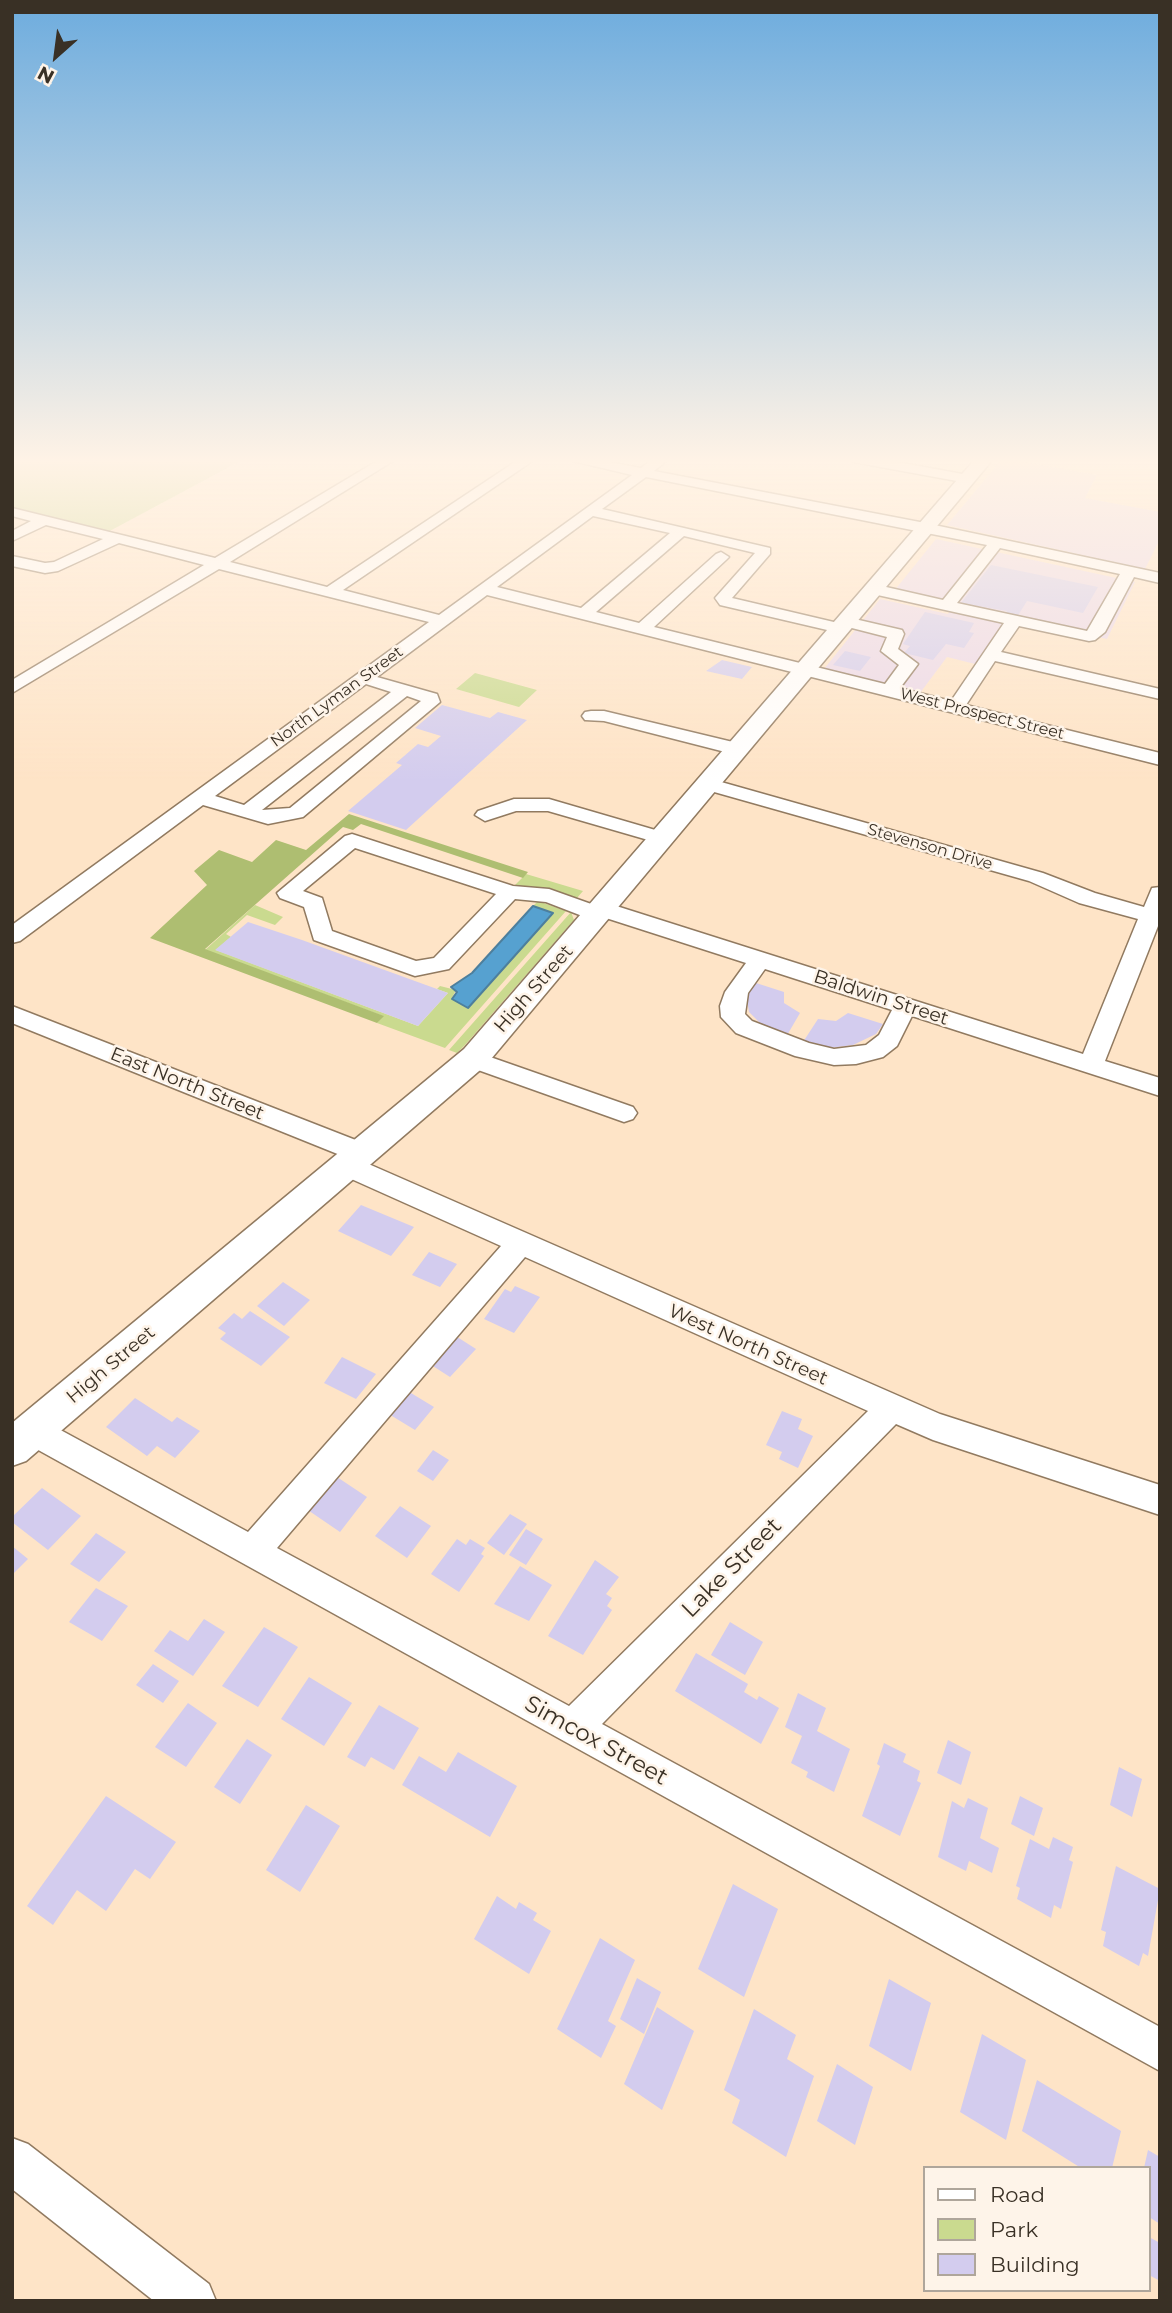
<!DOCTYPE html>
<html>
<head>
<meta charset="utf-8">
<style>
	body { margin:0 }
	#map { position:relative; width:1172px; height:2313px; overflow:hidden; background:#fee4c7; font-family:Montserrat,sans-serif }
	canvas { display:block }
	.frame { position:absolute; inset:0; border:14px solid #393025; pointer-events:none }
	.legend { position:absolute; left:923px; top:2166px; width:228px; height:126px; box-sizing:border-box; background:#fef4e9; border:2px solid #afa69b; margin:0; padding:9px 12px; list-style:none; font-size:21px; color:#393025 }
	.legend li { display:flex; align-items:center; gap:14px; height:35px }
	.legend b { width:35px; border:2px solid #afa69b }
	.north { position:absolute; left:21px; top:21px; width:70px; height:70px; -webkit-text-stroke:5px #fef4e9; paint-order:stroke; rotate:208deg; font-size:19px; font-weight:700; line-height:28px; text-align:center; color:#393025 }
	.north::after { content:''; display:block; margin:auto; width:24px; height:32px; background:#393025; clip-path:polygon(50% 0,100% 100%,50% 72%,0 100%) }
</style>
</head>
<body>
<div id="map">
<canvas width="1172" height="2313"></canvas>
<div class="frame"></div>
<ul class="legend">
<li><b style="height:9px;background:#fff"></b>Road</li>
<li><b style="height:19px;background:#cada8f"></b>Park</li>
<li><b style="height:19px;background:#d3ccee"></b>Building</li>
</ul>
<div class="north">N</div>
</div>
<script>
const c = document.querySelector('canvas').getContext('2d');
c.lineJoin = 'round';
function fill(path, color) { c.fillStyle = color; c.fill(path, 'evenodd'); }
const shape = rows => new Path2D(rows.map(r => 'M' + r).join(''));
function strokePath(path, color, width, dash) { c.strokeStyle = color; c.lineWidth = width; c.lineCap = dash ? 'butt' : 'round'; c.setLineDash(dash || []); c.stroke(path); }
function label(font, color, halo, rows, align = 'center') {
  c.font = font + ' Montserrat,sans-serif'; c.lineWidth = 5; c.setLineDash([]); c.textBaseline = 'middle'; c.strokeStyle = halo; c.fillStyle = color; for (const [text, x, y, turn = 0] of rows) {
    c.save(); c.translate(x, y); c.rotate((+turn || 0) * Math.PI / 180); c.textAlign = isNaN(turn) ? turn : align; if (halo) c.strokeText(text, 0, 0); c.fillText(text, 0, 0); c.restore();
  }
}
fill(shape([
	[1003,458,1097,475,1085,498,1160,512,1160,539,1145,569,947,525],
	[936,539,1135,582,1107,639,1012,618,979,665,947,657,920,693,824,669,880,599,948,614,954,605,894,591]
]), '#ebd8e9');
fill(shape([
	[12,458,246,458,106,533,12,509],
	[475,673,537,690,519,707,456,689],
	[526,874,583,891,577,898,514,886],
	[538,901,566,911,445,1048,377,1023,383,1016,205,950,255,905,283,917,275,925,247,915,226,934,231,937,216,950,418,1026,448,993,437,989,440,986,456,990,452,998,552,913,533,906],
	[571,912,574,920,465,1045,457,1053,449,1050]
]), '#cada8f');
fill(shape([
	[349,814,528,872,523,878,361,824,353,830,343,827,205,949,384,1016,377,1023,150,938,207,885,194,871,219,850,252,862,276,840,306,850]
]), '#aebe71');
const water = shape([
	[533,906,553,913,468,1008,452,999,457,992,451,987,472,973,533,906]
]);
fill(water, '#56a1d0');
strokePath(water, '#4d7f9d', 2);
fill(shape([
	[991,565,1098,587,1083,613,1027,601,1017,617,1004,615,1007,611,961,603],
	[925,612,974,623,969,632,974,633,964,648,946,644,933,660,904,653,910,646,903,644],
	[845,651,871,657,860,671,833,665],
	[722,660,752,667,742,679,706,671],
	[442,705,490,718,498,712,527,720,406,830,348,811,402,765,396,763,418,744,428,747,441,736,415,728],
	[248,922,302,940,448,993,418,1026,215,950],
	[753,982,784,992,784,1003,800,1013,786,1037,768,1031,749,1012,746,994],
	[848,1013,883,1024,876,1034,853,1045,822,1049,803,1042,818,1019,836,1021],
	[361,1205,414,1227,391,1256,338,1231],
	[429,1252,457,1264,440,1287,412,1275],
	[283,1282,310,1300,284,1326,257,1306],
	[515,1286,540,1297,514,1333,484,1319,505,1289,511,1292],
	[250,1311,290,1337,261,1366,220,1339,226,1333,218,1328,234,1313,242,1319],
	[451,1333,476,1349,450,1377,425,1361],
	[342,1357,376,1374,356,1399,324,1383],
	[406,1390,434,1407,415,1430,387,1413],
	[135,1398,172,1422,177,1417,200,1431,175,1458,157,1446,147,1456,106,1427],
	[782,1411,802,1419,798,1429,813,1436,798,1468,779,1459,782,1452,766,1445],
	[433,1450,449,1460,433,1481,417,1471],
	[328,1471,367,1497,340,1532,299,1504],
	[42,1488,81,1516,48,1550,12,1522,12,1517],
	[400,1506,431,1526,407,1558,375,1536],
	[510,1514,527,1524,504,1555,487,1543],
	[526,1529,543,1539,526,1565,509,1555],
	[96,1533,126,1552,99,1582,70,1564],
	[457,1539,466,1545,470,1539,485,1548,481,1554,484,1556,459,1592,431,1574],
	[12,1546,28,1559,12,1575],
	[595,1560,619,1577,606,1594,612,1598,607,1606,612,1610,583,1655,548,1636],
	[520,1566,552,1585,529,1621,494,1604],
	[96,1588,128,1606,102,1641,69,1622],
	[204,1619,225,1632,193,1676,154,1651,170,1630,188,1641],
	[730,1622,763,1642,745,1675,711,1655],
	[264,1627,298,1647,258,1707,222,1686],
	[696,1653,748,1684,744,1692,757,1700,759,1696,779,1708,761,1744,675,1691],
	[153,1664,179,1681,163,1703,136,1685],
	[309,1677,352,1703,324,1746,281,1719],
	[798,1693,826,1708,817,1731,850,1749,834,1792,806,1777,808,1772,791,1763,802,1736,785,1727],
	[188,1703,217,1723,186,1767,155,1747],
	[379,1705,419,1728,394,1770,371,1757,365,1767,347,1757],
	[247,1739,272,1755,240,1804,214,1787],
	[948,1740,971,1752,961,1785,937,1773],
	[884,1743,906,1754,903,1762,920,1771,917,1781,921,1783,900,1836,862,1816,880,1766,877,1764],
	[458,1752,517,1786,490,1837,402,1785,419,1756,446,1772],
	[1119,1767,1142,1779,1132,1817,1110,1805],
	[106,1796,176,1842,150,1879,135,1869,106,1911,77,1890,53,1925,27,1906],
	[1020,1796,1043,1808,1034,1836,1011,1824],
	[968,1798,988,1808,980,1838,999,1848,992,1873,969,1861,966,1871,938,1857,952,1801,964,1808],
	[306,1805,340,1826,300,1892,266,1870],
	[1053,1837,1073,1847,1069,1860,1073,1862,1061,1909,1054,1905,1051,1918,1017,1899,1020,1888,1016,1886,1030,1839,1049,1849],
	[1116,1866,1160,1889,1148,1956,1143,1953,1139,1966,1103,1946,1106,1932,1101,1930],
	[733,1884,778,1909,744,1997,698,1969],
	[497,1896,516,1909,519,1902,537,1913,533,1920,551,1931,529,1974,474,1939],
	[600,1938,635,1960,608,2021,616,2026,601,2058,557,2029],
	[637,1978,661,1992,644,2034,620,2019],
	[889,1979,931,2003,911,2071,869,2046],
	[657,2007,694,2031,662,2110,624,2084],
	[754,2009,796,2035,787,2059,814,2076,786,2157,732,2123,740,2100,724,2090],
	[982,2034,1026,2060,1006,2140,960,2112],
	[837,2064,873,2087,855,2145,817,2121],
	[1037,2080,1121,2131,1112,2168,1081,2168,1022,2131],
	[1148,2150,1160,2157,1160,2224,1149,2217,1149,2168,1144,2168],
	[1149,2237,1160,2243,1160,2281,1149,2275]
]), '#d3ccee');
const minor = shape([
	[382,458,398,458,230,562,327,587,521,458,537,458,343,590,439,615,632,475,560,458,588,458,641,468,654,458,670,458,654,471,925,523,1160,573,1160,583,1134,577,1105,632,1095,640,1089,641,1019,626,1001,652,1160,689,1160,699,995,661,966,705,1160,753,1160,765,487,595,377,677,437,694,440,702,303,817,268,824,203,805,20,941,12,943,12,925,429,622,219,569,12,693,12,680,204,565,119,543,58,571,45,573,12,566,12,556,45,563,54,562,103,539,46,525,12,541,12,531,31,521,12,516,12,508,215,558,382,458],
	[646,477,987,545,943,600,873,584,865,589,873,594,1004,623,951,701,900,688,918,664,898,649,904,634,902,630,846,617,838,623,732,598,770,554,770,548,602,509,646,477],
	[593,516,670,533,581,608,497,587,593,516],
	[684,536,755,553,715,598,720,605,840,633,848,627,887,637,881,651,899,665,885,684,654,627,726,560,729,557,721,552,716,554,639,623,596,612,684,536],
	[1000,548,1120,574,1087,631,957,603,1000,548],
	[366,684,391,692,244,805,215,796,366,684],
	[407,696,421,701,290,808,262,810,407,696],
	[846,458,875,458,968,475,975,479,968,483,853,462,846,458],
	[591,711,604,711,737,743,746,749,737,755,604,721,585,720,582,716,585,712,591,711],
	[707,778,1043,873,1095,893,1144,907,1152,888,1160,887,1160,921,1105,1061,1160,1078,1160,1096,912,1016,897,1046,883,1057,856,1064,834,1065,795,1056,736,1033,721,1017,720,1006,725,992,746,963,606,918,598,921,590,919,546,902,515,899,449,969,415,976,314,940,304,907,280,898,277,893,345,836,352,834,513,886,549,889,594,905,610,904,1083,1054,1138,919,1079,903,1029,881,700,788,697,784,707,778],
	[355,848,496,894,434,958,416,961,332,931,322,898,303,891,355,848],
	[765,969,892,1010,879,1035,866,1045,834,1049,809,1043,752,1021,745,1014,748,993,765,969],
	[514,799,549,799,669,834,672,838,662,844,548,811,516,811,485,821,475,815,478,811,514,799],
	[12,1006,371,1146,375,1153,371,1160,364,1162,940,1414,1160,1485,1160,1515,933,1440,896,1424,602,1724,1160,2027,1160,2071,22,1441,17,1431,22,1421,33,1417,44,1421,248,1532,501,1246,338,1173,334,1166,338,1159,345,1157,12,1023,12,1006],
	[525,1257,868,1411,569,1706,277,1548,525,1257],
	[473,1051,633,1107,637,1113,633,1119,624,1122,464,1065,461,1059,464,1053,473,1051],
	[12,2138,28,2144,209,2284,216,2301,154,2301,12,2189,12,2138]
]);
const major = shape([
	[976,458,994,458,486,1065,26,1461,12,1466,12,1423,464,1049,976,458]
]);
strokePath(minor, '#917a60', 3);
strokePath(major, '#917a60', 3);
fill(minor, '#fff');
fill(major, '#fff');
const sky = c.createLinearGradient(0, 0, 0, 782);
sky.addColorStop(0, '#6dacde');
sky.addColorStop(0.59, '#fff3e6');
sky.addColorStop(1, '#fff3e600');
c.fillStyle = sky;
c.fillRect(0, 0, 1172, 782);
label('16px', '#393025', '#fef4e9', [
	["North Lyman Street",337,697,-36],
	["West Prospect Street",982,714,14],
	["Stevenson Drive",930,847,16]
]);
label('19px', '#393025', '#fef4e9', [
	["High Street",534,989,-49],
	["Baldwin Street",881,998,18],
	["East North Street",187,1084,22],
	["West North Street",748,1345,24],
	["High Street",111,1365,-40]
]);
label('23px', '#393025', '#fef4e9', [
	["Lake Street",732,1568,-45],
	["Simcox Street",596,1741,29]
]);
</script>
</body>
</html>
